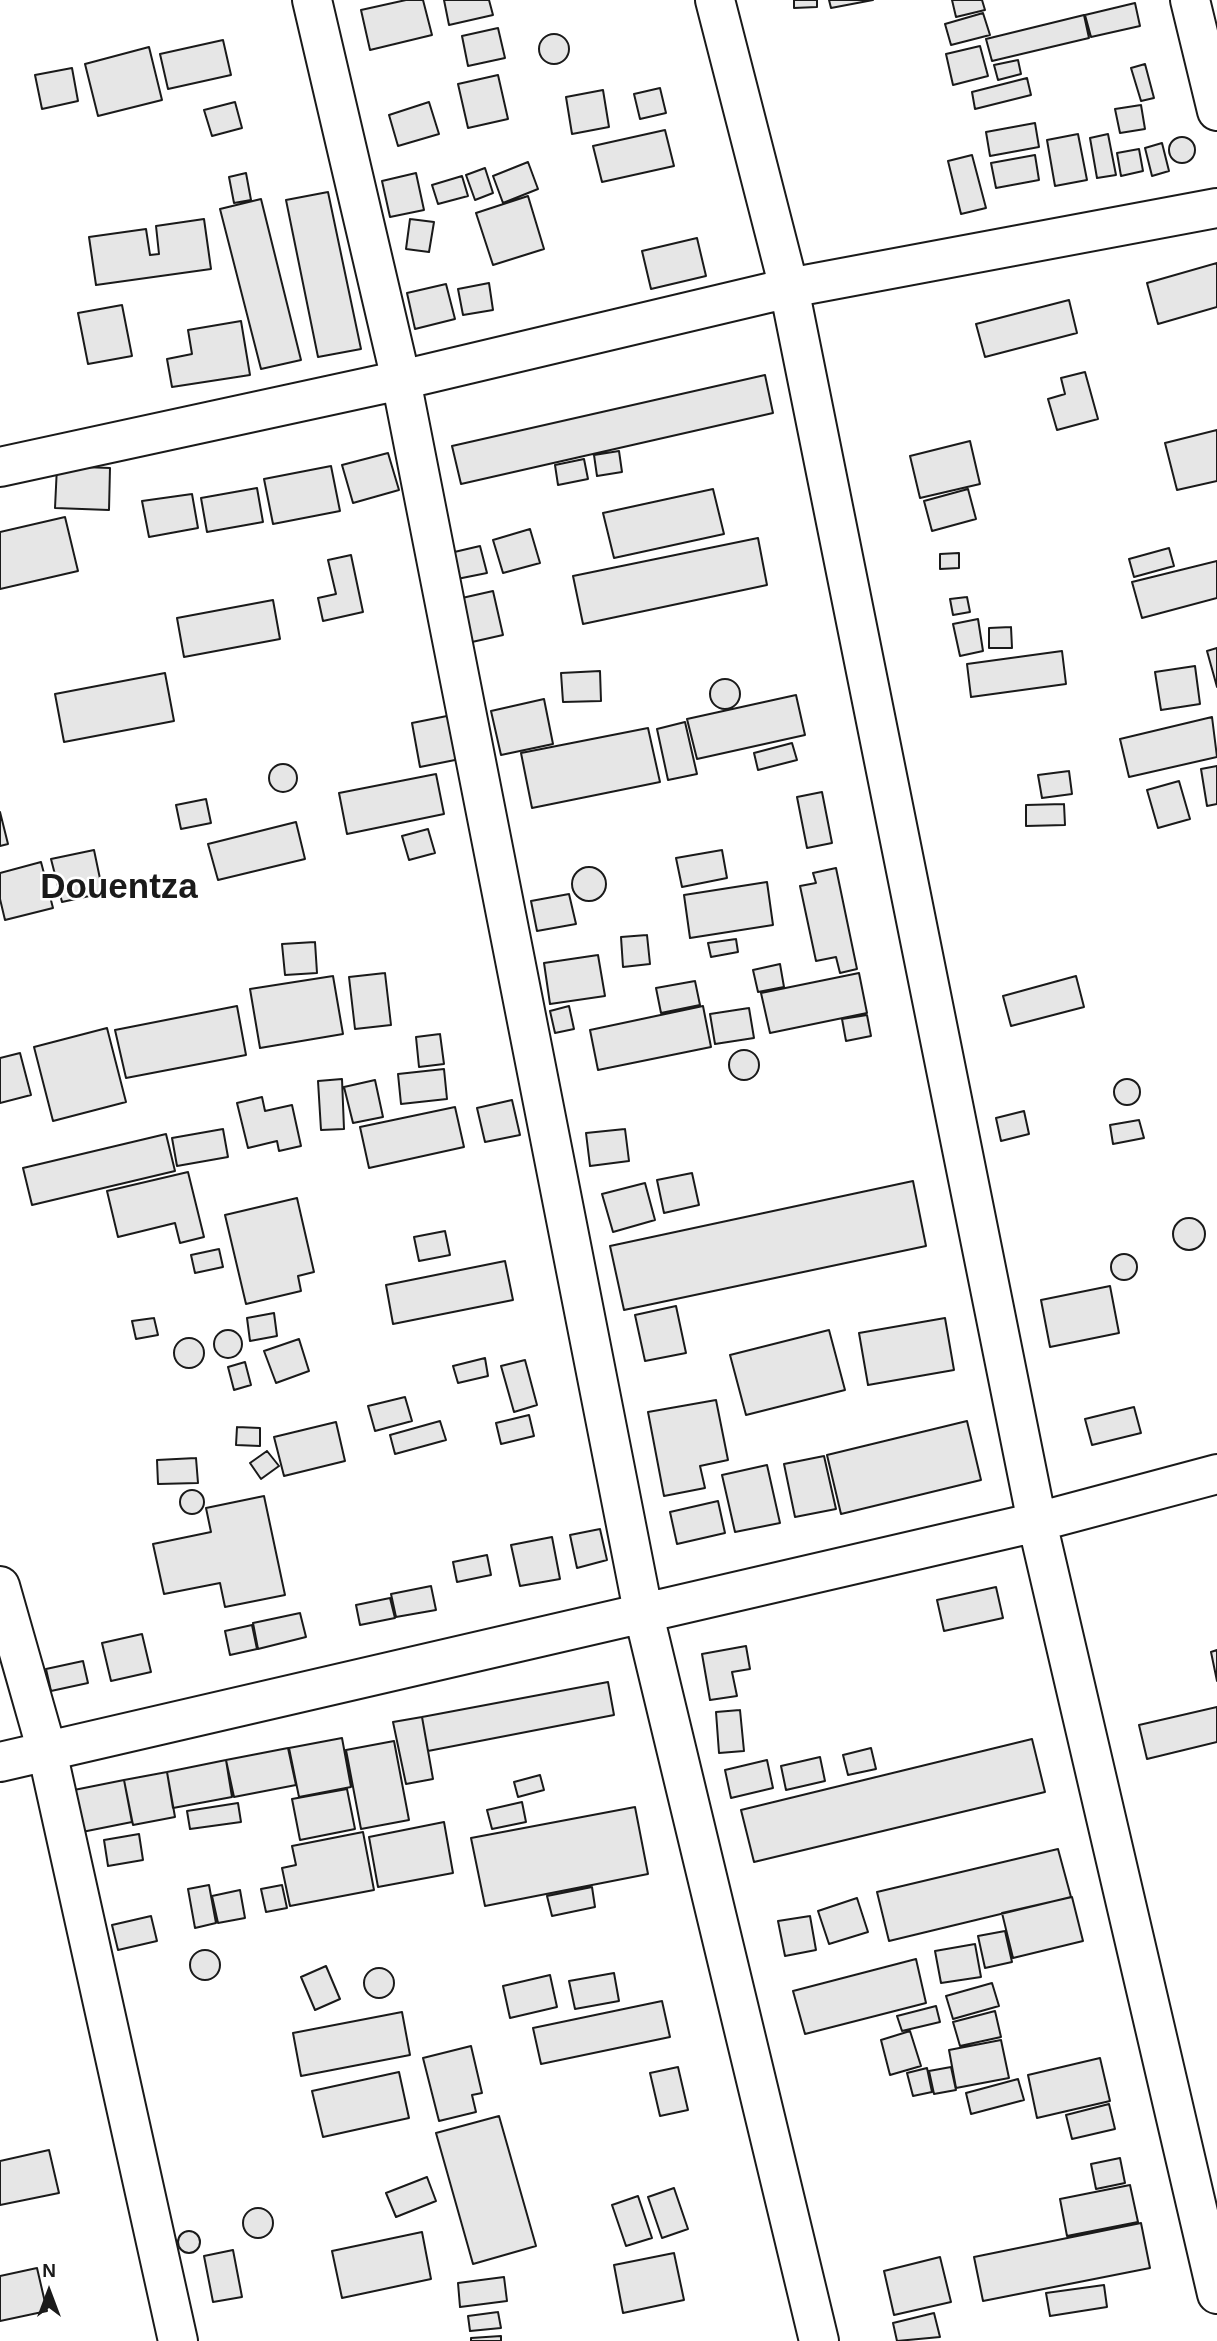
<!DOCTYPE html>
<html>
<head>
<meta charset="utf-8">
<style>
	body { margin:0 }
	#map { position:relative; width:1217px; height:2341px; overflow:hidden; background:#fff; font-family:Helvetica,sans-serif }
	canvas { display:block }
	.north { position:absolute; left:14px; top:2257px; width:70px; height:70px; -webkit-text-stroke:5px #fff; paint-order:stroke; rotate:0deg; font-size:19px; font-weight:700; line-height:28px; text-align:center; color:#1a1a1a }
	.north::after { content:''; display:block; margin:auto; width:24px; height:32px; background:#1a1a1a; clip-path:polygon(50% 0,100% 100%,50% 72%,0 100%) }
</style>
</head>
<body>
<div id="map">
<canvas width="1217" height="2341"></canvas>
<div class="north">N</div>
</div>
<script>
const c = document.querySelector('canvas').getContext('2d');
c.lineJoin = 'round';
function fill(path, color) { c.fillStyle = color; c.fill(path, 'evenodd'); }
const shape = rows => new Path2D(rows.map(r => 'M' + r).join(''));
function strokePath(path, color, width, dash) { c.strokeStyle = color; c.lineWidth = width; c.lineCap = dash ? 'butt' : 'round'; c.setLineDash(dash || []); c.stroke(path); }
function label(font, color, halo, rows, align = 'center') {
  c.font = font + ' Helvetica,sans-serif'; c.lineWidth = 5; c.setLineDash([]); c.textBaseline = 'middle'; c.strokeStyle = halo; c.fillStyle = color; for (const [text, x, y, turn = 0] of rows) {
    c.save(); c.translate(x, y); c.rotate((+turn || 0) * Math.PI / 180); c.textAlign = isNaN(turn) ? turn : align; if (halo) c.strokeText(text, 0, 0); c.fillText(text, 0, 0); c.restore();
  }
}
const building = shape([
	[406,0,423,0,432,35,370,50,361,10,406,0],
	[444,0,489,0,493,15,449,25,444,0],
	[794,0,817,0,817,7,794,8,794,0],
	[829,0,873,0,831,8,829,0],
	[952,0,982,0,985,10,956,17,952,0],
	[1135,3,1140,26,1091,37,1085,15,1135,3],
	[983,13,990,35,951,45,945,24,983,13],
	[1084,15,1089,38,992,61,986,39,1084,15],
	[498,28,505,58,468,66,462,36,498,28],
	'539 49a15 15 0 1 1 30 0a15 15 0 1 1-30 0Z',
	[223,40,231,75,168,89,160,54,223,40],
	[980,46,988,76,953,85,946,54,980,46],
	[149,47,162,100,98,116,85,64,149,47],
	[1018,60,1021,74,998,80,994,65,1018,60],
	[1145,64,1154,98,1141,101,1131,68,1145,64],
	[72,68,78,101,42,109,35,75,72,68],
	[498,75,508,119,468,128,458,84,498,75],
	[1027,78,1031,95,975,109,972,92,1027,78],
	[660,88,666,113,640,119,634,94,660,88],
	[603,90,609,127,572,134,566,97,603,90],
	[235,102,242,128,212,136,204,110,235,102],
	[429,102,439,134,398,146,389,115,429,102],
	[1141,105,1145,129,1120,133,1115,109,1141,105],
	[1035,123,1039,147,990,156,986,132,1035,123],
	[665,130,674,166,602,182,593,146,665,130],
	[1078,134,1087,180,1055,186,1047,140,1078,134],
	[1108,134,1116,175,1097,178,1090,138,1108,134],
	'1169 150a13 13 0 1 1 26 0a13 13 0 1 1-26 0Z',
	[1162,143,1169,171,1152,176,1145,148,1162,143],
	[1139,149,1143,171,1121,176,1117,153,1139,149],
	[972,155,986,208,961,214,948,161,972,155],
	[1035,155,1039,180,996,188,991,163,1035,155],
	[528,162,538,189,503,203,493,176,528,162],
	[485,168,493,193,475,200,466,175,485,168],
	[246,173,251,200,234,203,229,177,246,173],
	[416,173,424,210,390,217,382,181,416,173],
	[462,176,468,196,438,204,432,185,462,176],
	[328,192,361,349,318,357,286,200,328,192],
	[528,196,544,249,493,265,476,213,528,196],
	[261,199,301,360,261,369,220,209,261,199],
	[204,219,211,269,96,285,89,237,146,229,150,255,159,254,156,226,204,219],
	[410,219,434,222,429,252,406,249,410,219],
	[697,238,706,276,651,289,642,251,697,238],
	[1217,263,1217,307,1158,324,1147,283,1217,263],
	[489,283,493,310,463,315,458,289,489,283],
	[446,284,455,319,415,329,407,293,446,284],
	[1069,300,1077,333,985,357,976,324,1069,300],
	[122,305,132,356,88,364,78,313,122,305],
	[241,321,250,375,172,387,167,359,192,354,188,330,241,321],
	[1085,372,1098,419,1057,430,1048,399,1065,394,1061,378,1085,372],
	[765,375,773,413,461,484,452,446,765,375],
	[1217,430,1217,481,1177,490,1165,443,1217,430],
	[970,441,980,484,920,498,910,456,970,441],
	[619,451,622,472,597,476,594,455,619,451],
	[388,453,399,490,353,503,342,465,388,453],
	[584,459,588,479,558,485,555,465,584,459],
	[57,466,110,468,109,510,55,508,57,466],
	[331,466,340,511,273,524,264,479,331,466],
	[257,488,263,522,207,532,201,498,257,488],
	[713,489,724,534,614,558,603,513,713,489],
	[968,489,976,519,932,531,924,501,968,489],
	[192,494,198,528,149,537,142,501,192,494],
	[65,517,78,571,0,589,0,532,65,517],
	[530,529,540,563,503,573,493,540,530,529],
	[758,538,767,585,583,624,573,576,758,538],
	[480,546,487,573,457,579,450,553,480,546],
	[1169,548,1174,566,1134,577,1129,559,1169,548],
	[959,553,959,568,940,569,940,554,959,553],
	[351,555,363,612,323,621,318,598,336,594,328,560,351,555],
	[1217,561,1217,598,1142,618,1132,582,1217,561],
	[493,591,503,635,472,642,462,598,493,591],
	[967,597,970,612,953,615,950,599,967,597],
	[273,600,280,639,184,657,177,618,273,600],
	[978,619,983,651,960,656,953,624,978,619],
	[1011,627,1012,648,989,648,989,628,1011,627],
	[1217,648,1217,687,1207,651,1217,648],
	[1062,651,1066,684,971,697,967,664,1062,651],
	[1195,666,1200,704,1161,710,1155,672,1195,666],
	[600,671,601,701,563,702,561,673,600,671],
	[165,673,174,721,64,742,55,694,165,673],
	'710 694a15 15 0 1 1 30 0a15 15 0 1 1-30 0Z',
	[796,695,805,735,697,759,687,719,796,695],
	[544,699,553,744,501,755,491,711,544,699],
	[452,715,460,759,420,767,412,723,452,715],
	[1212,717,1217,757,1129,777,1120,739,1212,717],
	[685,722,697,774,668,780,657,729,685,722],
	[648,728,660,782,532,808,521,753,648,728],
	[792,743,797,760,758,770,754,753,792,743],
	'269 778a14 14 0 1 1 28 0a14 14 0 1 1-28 0Z',
	[1217,766,1217,804,1207,806,1201,769,1217,766],
	[1069,771,1072,794,1042,798,1038,775,1069,771],
	[436,774,444,814,347,834,339,793,436,774],
	[1179,781,1190,819,1158,828,1147,790,1179,781],
	[822,792,832,843,807,848,797,797,822,792],
	[206,799,211,823,181,829,176,805,206,799],
	[1064,804,1065,825,1026,826,1026,805,1064,804],
	[0,812,8,844,0,846,0,812],
	[296,822,305,859,218,880,208,844,296,822],
	[428,829,435,853,409,860,402,836,428,829],
	[94,850,103,893,62,902,51,859,94,850],
	[722,850,727,878,682,887,676,858,722,850],
	[41,862,53,908,5,920,0,899,0,873,41,862],
	'572 884a17 17 0 1 1 34 0a17 17 0 1 1-34 0Z',
	[836,868,857,969,840,973,836,957,816,961,800,886,816,883,813,873,836,868],
	[767,882,773,925,690,938,684,895,767,882],
	[569,894,576,924,537,931,531,901,569,894],
	[647,935,650,964,623,967,621,937,647,935],
	[736,939,738,952,711,957,708,943,736,939],
	[315,942,317,973,285,975,282,944,315,942],
	[598,955,605,996,550,1004,544,963,598,955],
	[780,964,784,987,758,992,753,970,780,964],
	[385,973,391,1025,355,1029,349,977,385,973],
	[859,973,867,1013,770,1033,761,993,859,973],
	[333,976,343,1034,260,1048,250,989,333,976],
	[1076,976,1084,1007,1011,1026,1003,996,1076,976],
	[695,981,700,1005,661,1013,656,988,695,981],
	[237,1006,246,1055,126,1078,115,1030,237,1006],
	[569,1006,574,1029,555,1033,550,1011,569,1006],
	[703,1006,711,1047,598,1070,590,1030,703,1006],
	[749,1008,754,1038,715,1044,710,1014,749,1008],
	[867,1015,871,1036,846,1041,842,1019,867,1015],
	[107,1028,126,1102,53,1121,34,1047,107,1028],
	[440,1034,444,1064,419,1067,416,1037,440,1034],
	'729 1065a15 15 0 1 1 30 0a15 15 0 1 1-30 0Z',
	[20,1053,31,1095,0,1103,0,1058,20,1053],
	[444,1069,447,1099,401,1104,398,1074,444,1069],
	'1114 1092a13 13 0 1 1 26 0a13 13 0 1 1-26 0Z',
	[342,1079,344,1129,321,1130,318,1081,342,1079],
	[375,1080,383,1117,353,1123,344,1087,375,1080],
	[262,1097,265,1111,292,1105,301,1146,279,1151,277,1141,248,1148,237,1103,262,1097],
	[512,1100,520,1135,485,1142,477,1108,512,1100],
	[455,1107,464,1147,369,1168,360,1127,455,1107],
	[1024,1111,1029,1134,1001,1141,996,1118,1024,1111],
	[1139,1120,1144,1138,1113,1144,1110,1125,1139,1120],
	[223,1129,228,1157,177,1166,172,1138,223,1129],
	[625,1129,629,1161,590,1166,586,1133,625,1129],
	[166,1134,175,1171,32,1205,23,1168,166,1134],
	[188,1172,204,1237,180,1243,175,1223,118,1237,107,1191,188,1172],
	[692,1173,699,1205,664,1213,657,1180,692,1173],
	[913,1181,926,1246,624,1310,610,1246,913,1181],
	[645,1183,655,1220,613,1232,602,1194,645,1183],
	[297,1198,314,1272,298,1276,301,1291,246,1304,225,1215,297,1198],
	'1173 1234a16 16 0 1 1 32 0a16 16 0 1 1-32 0Z',
	[445,1231,450,1255,419,1261,414,1237,445,1231],
	[219,1249,223,1267,195,1273,191,1255,219,1249],
	'1111 1267a13 13 0 1 1 26 0a13 13 0 1 1-26 0Z',
	[505,1261,513,1300,393,1324,386,1285,505,1261],
	[1110,1286,1119,1333,1050,1347,1041,1300,1110,1286],
	[676,1306,686,1353,645,1361,635,1315,676,1306],
	[274,1313,277,1336,250,1341,247,1318,274,1313],
	[154,1318,158,1335,136,1339,132,1321,154,1318],
	[945,1318,954,1370,868,1385,859,1333,945,1318],
	'214 1344a14 14 0 1 1 28 0a14 14 0 1 1-28 0Z',
	[829,1330,845,1390,746,1415,730,1355,829,1330],
	'174 1353a15 15 0 1 1 30 0a15 15 0 1 1-30 0Z',
	[299,1339,309,1371,276,1383,264,1351,299,1339],
	[485,1358,488,1376,458,1383,453,1366,485,1358],
	[525,1360,537,1405,514,1412,501,1366,525,1360],
	[245,1362,251,1385,234,1390,228,1367,245,1362],
	[405,1397,412,1421,375,1431,368,1406,405,1397],
	[716,1400,728,1460,700,1466,705,1488,664,1496,648,1412,716,1400],
	[1134,1407,1141,1433,1092,1445,1085,1419,1134,1407],
	[529,1415,534,1436,501,1444,496,1423,529,1415],
	[440,1421,446,1440,395,1454,390,1435,440,1421],
	[967,1421,981,1480,841,1514,827,1455,967,1421],
	[336,1422,345,1461,284,1476,274,1437,336,1422],
	[237,1427,260,1428,260,1446,236,1445,237,1427],
	[267,1451,279,1466,261,1479,250,1463,267,1451],
	[824,1456,836,1509,795,1517,784,1464,824,1456],
	[196,1458,198,1483,158,1484,157,1460,196,1458],
	[767,1465,780,1523,735,1532,722,1475,767,1465],
	'180 1502a12 12 0 1 1 24 0a12 12 0 1 1-24 0Z',
	[264,1496,285,1595,225,1607,220,1583,164,1594,153,1544,211,1532,206,1508,264,1496],
	[718,1501,725,1533,677,1544,670,1512,718,1501],
	[600,1529,607,1560,577,1568,570,1535,600,1529],
	[552,1537,560,1579,520,1586,511,1545,552,1537],
	[487,1555,491,1575,457,1582,453,1562,487,1555],
	[431,1586,436,1610,396,1617,391,1594,431,1586],
	[996,1587,1003,1618,944,1631,937,1600,996,1587],
	[390,1598,395,1618,360,1625,356,1605,390,1598],
	[300,1613,306,1637,258,1649,253,1623,300,1613],
	[252,1625,257,1649,230,1655,225,1631,252,1625],
	[142,1634,151,1672,111,1681,102,1643,142,1634],
	[746,1646,750,1669,732,1672,737,1696,710,1700,702,1654,746,1646],
	[1217,1650,1217,1681,1211,1652,1217,1650],
	[83,1661,88,1683,51,1691,46,1669,83,1661],
	[608,1682,614,1715,428,1751,422,1717,608,1682],
	[1217,1707,1217,1742,1147,1759,1139,1725,1217,1707],
	[740,1710,744,1751,719,1753,716,1712,740,1710],
	[422,1717,433,1779,406,1784,393,1722,422,1717],
	[342,1738,351,1787,299,1797,289,1748,342,1738],
	[1032,1739,1045,1792,754,1862,741,1810,1032,1739],
	[394,1741,409,1820,361,1829,346,1750,394,1741],
	[288,1748,296,1785,234,1797,226,1760,288,1748],
	[871,1748,876,1769,848,1775,843,1755,871,1748],
	[820,1757,825,1781,786,1790,781,1766,820,1757],
	[226,1760,232,1797,173,1808,167,1772,226,1760],
	[767,1760,773,1788,731,1798,725,1770,767,1760],
	[167,1772,175,1817,133,1825,124,1780,167,1772],
	[540,1775,544,1790,518,1797,514,1782,540,1775],
	[124,1780,132,1822,82,1832,74,1790,124,1780],
	[347,1789,355,1829,300,1840,292,1799,347,1789],
	[522,1802,526,1822,492,1829,487,1810,522,1802],
	[238,1803,241,1822,190,1829,187,1811,238,1803],
	[635,1807,648,1874,485,1906,471,1838,635,1807],
	[444,1822,453,1873,378,1887,369,1837,444,1822],
	[363,1832,374,1890,290,1906,282,1868,296,1865,292,1846,363,1832],
	[139,1834,143,1860,108,1866,104,1840,139,1834],
	[1058,1849,1071,1897,889,1941,877,1892,1058,1849],
	[209,1885,216,1923,195,1928,188,1889,209,1885],
	[282,1885,287,1908,266,1912,261,1889,282,1885],
	[592,1887,595,1907,552,1916,547,1896,592,1887],
	[240,1890,245,1918,218,1923,212,1896,240,1890],
	[1072,1897,1083,1941,1013,1958,1002,1913,1072,1897],
	[857,1898,868,1932,829,1944,818,1911,857,1898],
	[151,1916,157,1941,118,1950,112,1925,151,1916],
	[810,1916,816,1950,785,1956,778,1921,810,1916],
	[1005,1931,1012,1962,985,1968,978,1936,1005,1931],
	[975,1944,981,1977,941,1983,935,1951,975,1944],
	'190 1965a15 15 0 1 1 30 0a15 15 0 1 1-30 0Z',
	[916,1959,926,2003,805,2034,793,1991,916,1959],
	[326,1966,340,1999,315,2010,301,1977,326,1966],
	'364 1983a15 15 0 1 1 30 0a15 15 0 1 1-30 0Z',
	[614,1973,619,2001,575,2009,569,1981,614,1973],
	[550,1975,557,2007,510,2018,503,1986,550,1975],
	[992,1983,999,2006,953,2019,946,1996,992,1983],
	[662,2001,670,2037,541,2064,533,2028,662,2001],
	[936,2006,940,2022,902,2031,897,2016,936,2006],
	[995,2011,1001,2037,960,2046,953,2022,995,2011],
	[402,2012,410,2055,301,2076,293,2033,402,2012],
	[910,2031,921,2066,890,2075,881,2040,910,2031],
	[1001,2040,1009,2078,956,2088,949,2050,1001,2040],
	[471,2046,482,2093,472,2095,476,2112,439,2121,423,2058,471,2046],
	[1100,2058,1110,2101,1037,2118,1028,2075,1100,2058],
	[678,2067,688,2110,660,2116,650,2073,678,2067],
	[951,2067,956,2090,934,2094,929,2071,951,2067],
	[927,2068,932,2092,913,2096,907,2073,927,2068],
	[399,2072,409,2118,323,2137,312,2091,399,2072],
	[1018,2079,1024,2100,971,2114,966,2093,1018,2079],
	[1109,2104,1115,2129,1072,2139,1066,2115,1109,2104],
	[499,2116,536,2246,473,2264,436,2133,499,2116],
	[49,2150,59,2193,0,2205,0,2161,49,2150],
	[1120,2158,1125,2183,1096,2189,1091,2164,1120,2158],
	[427,2177,436,2201,396,2217,386,2193,427,2177],
	[1130,2185,1138,2222,1067,2236,1060,2199,1130,2185],
	[674,2188,688,2229,662,2238,648,2197,674,2188],
	[638,2196,652,2238,626,2246,612,2205,638,2196],
	'243 2223a15 15 0 1 1 30 0a15 15 0 1 1-30 0Z',
	[1141,2223,1150,2268,983,2301,974,2257,1141,2223],
	'178 2242a11 11 0 1 1 22 0a11 11 0 1 1-22 0Z',
	[422,2232,431,2279,342,2298,332,2251,422,2232],
	[233,2250,242,2297,213,2302,204,2256,233,2250],
	[674,2253,684,2300,623,2313,614,2265,674,2253],
	[940,2257,951,2302,894,2315,884,2271,940,2257],
	[37,2268,47,2311,0,2321,0,2276,37,2268],
	[504,2277,507,2301,460,2307,458,2283,504,2277],
	[1104,2285,1107,2307,1050,2316,1046,2293,1104,2285],
	[498,2312,501,2328,470,2331,468,2316,498,2312],
	[934,2313,940,2337,897,2341,893,2323,934,2313],
	[501,2336,501,2341,471,2341,471,2338,501,2336]
]);
fill(building, '#e6e6e6');
strokePath(building, '#1a1a1a', 2);
const minor = shape([
	[312,0,401,380,643,1611,819,2341],
	[715,0,789,288,1037,1522,1217,2294],
	[1190,0,1217,111],
	[0,467,401,380,789,288,1217,208],
	[0,1586,47,1751,178,2341],
	[0,1762,1037,1522,1217,1474]
]);
strokePath(minor, '#1a1a1a', 42);
strokePath(minor, '#fff', 38);
label('bold 35px', '#1a1a1a', '#fff', [
	["Douentza",119,888]
]);
</script>
</body>
</html>
